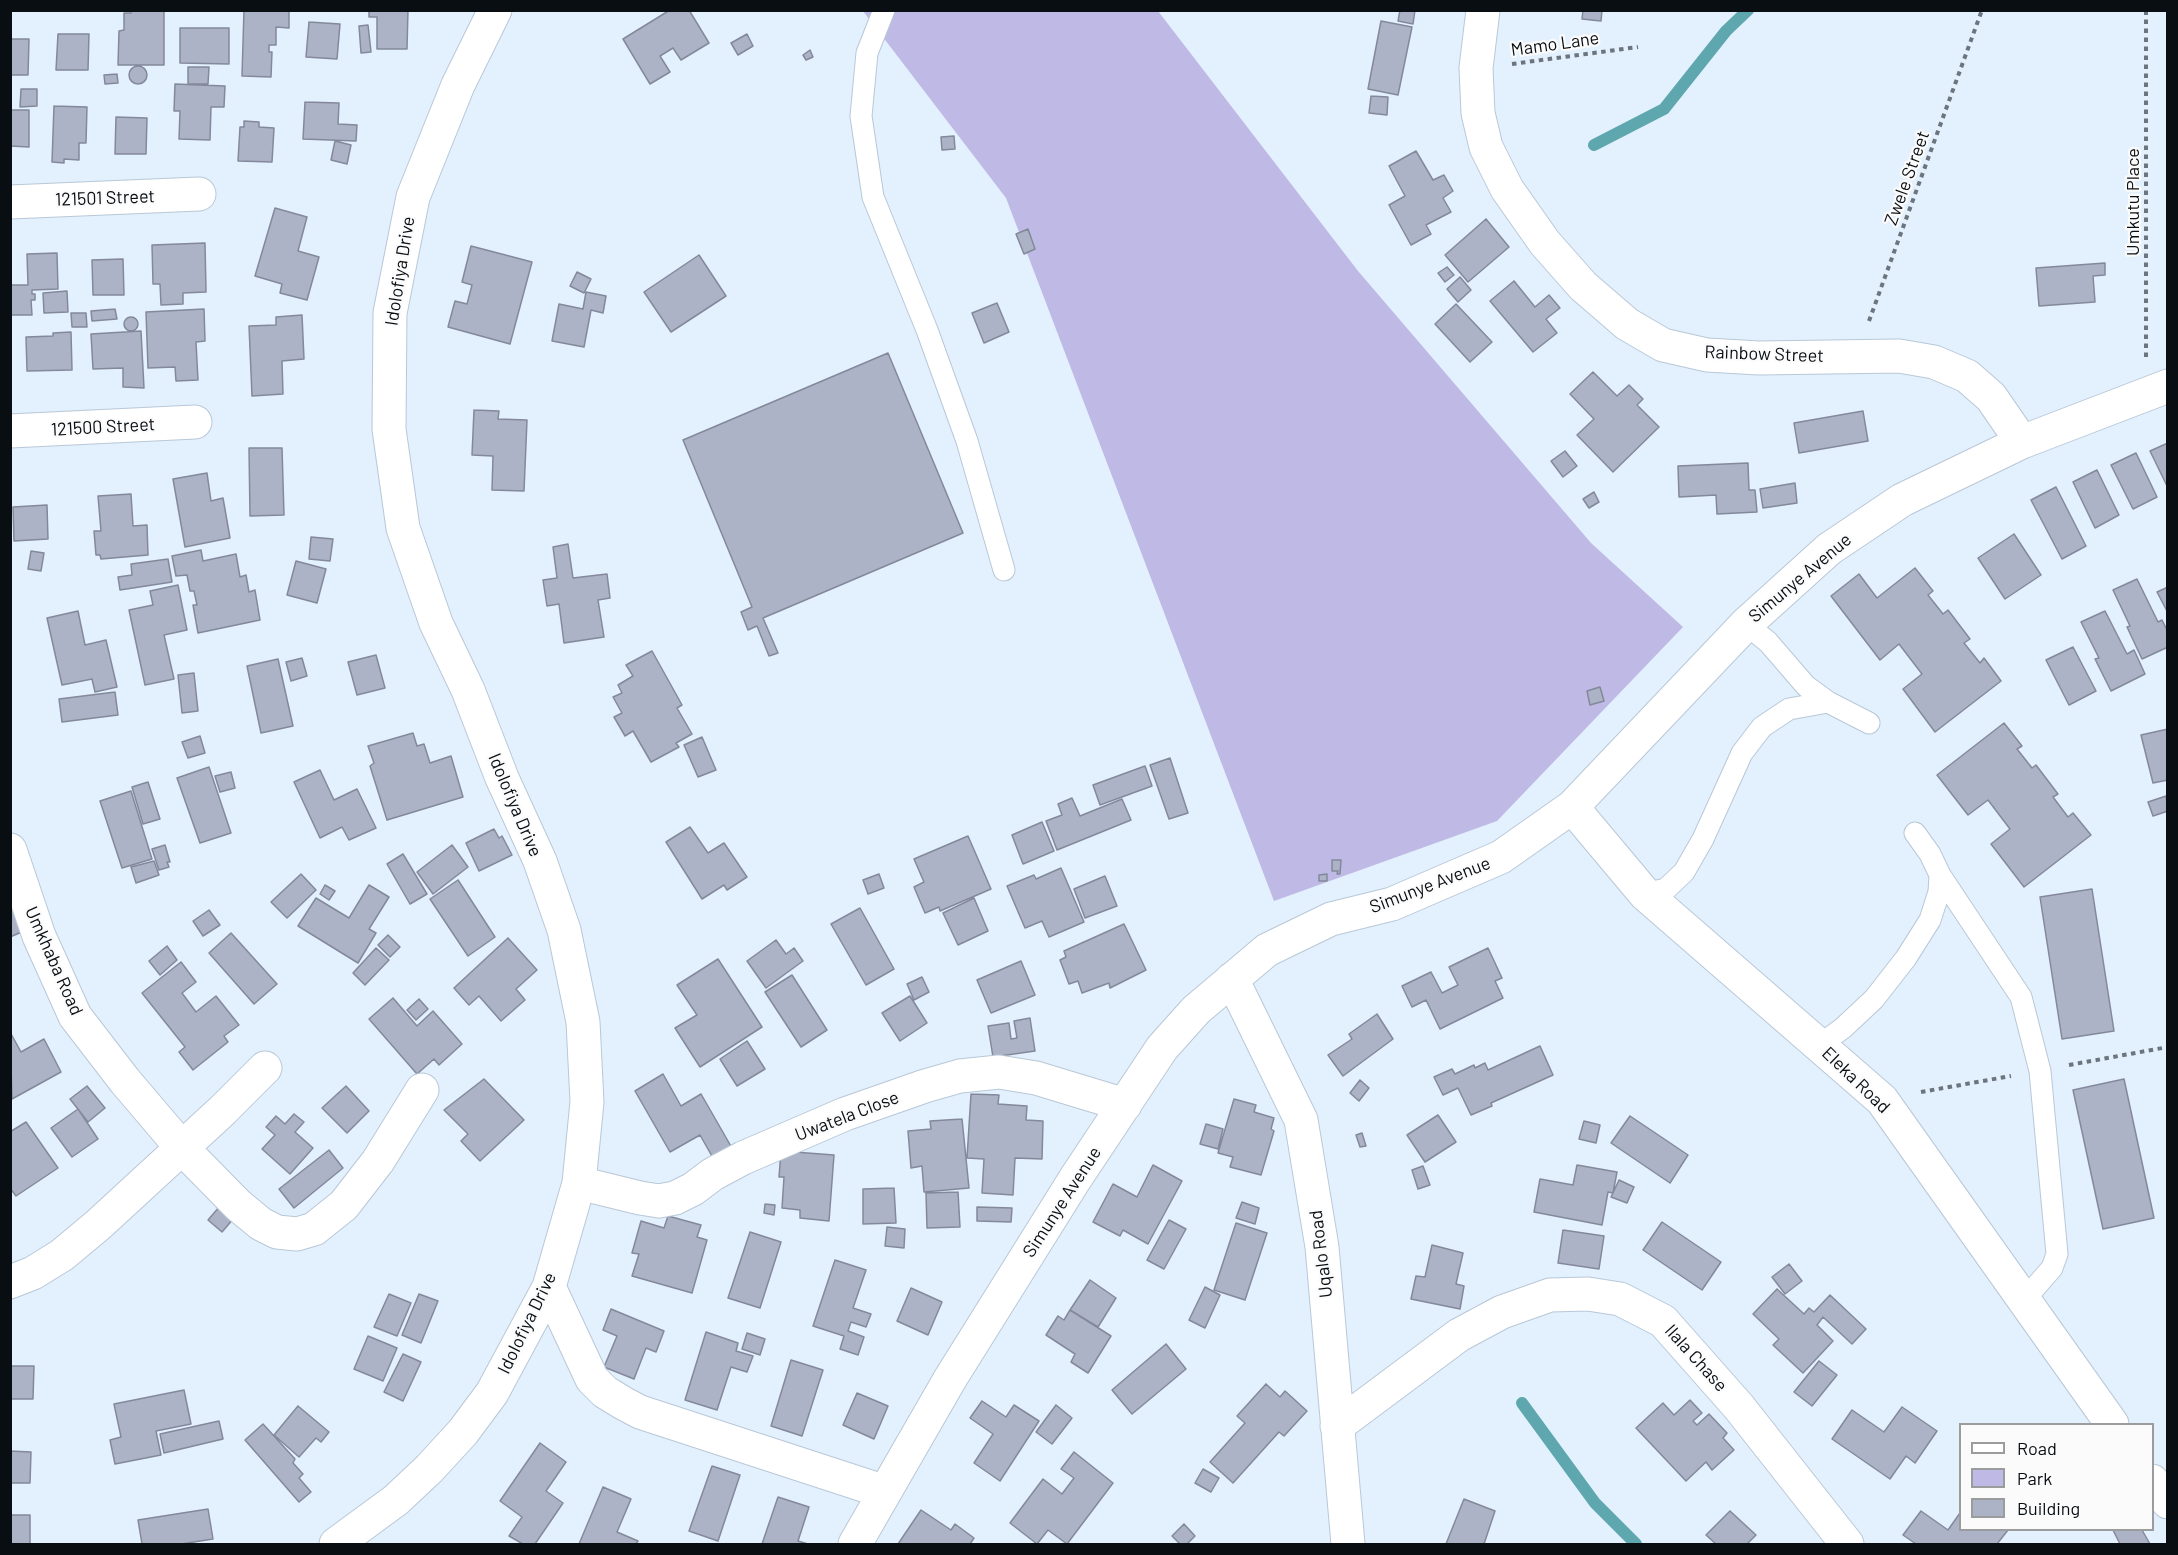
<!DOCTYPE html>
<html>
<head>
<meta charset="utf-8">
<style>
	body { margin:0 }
	#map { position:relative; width:2178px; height:1555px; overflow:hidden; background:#e3f0fd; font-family:Barlow,sans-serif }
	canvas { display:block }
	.frame { position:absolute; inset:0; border:12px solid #090e13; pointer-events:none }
	.legend { position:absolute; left:1959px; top:1423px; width:195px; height:108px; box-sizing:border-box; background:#fbfbfb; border:2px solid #9a9c9e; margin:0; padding:8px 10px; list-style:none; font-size:18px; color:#090e13 }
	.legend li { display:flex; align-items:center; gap:12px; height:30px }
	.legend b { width:30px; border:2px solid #9a9c9e }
</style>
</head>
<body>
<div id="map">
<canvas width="2178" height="1555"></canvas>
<div class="frame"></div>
<ul class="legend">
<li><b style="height:8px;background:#fff"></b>Road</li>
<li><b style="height:16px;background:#bfb9e5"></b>Park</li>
<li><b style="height:16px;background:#acb3c6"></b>Building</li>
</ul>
</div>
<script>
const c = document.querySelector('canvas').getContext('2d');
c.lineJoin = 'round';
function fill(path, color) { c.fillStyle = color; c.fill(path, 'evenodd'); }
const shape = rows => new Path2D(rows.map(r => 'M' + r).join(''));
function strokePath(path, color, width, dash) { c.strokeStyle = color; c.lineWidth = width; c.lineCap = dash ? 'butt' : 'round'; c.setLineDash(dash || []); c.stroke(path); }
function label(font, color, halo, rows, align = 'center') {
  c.font = font + ' Barlow,sans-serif'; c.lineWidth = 4.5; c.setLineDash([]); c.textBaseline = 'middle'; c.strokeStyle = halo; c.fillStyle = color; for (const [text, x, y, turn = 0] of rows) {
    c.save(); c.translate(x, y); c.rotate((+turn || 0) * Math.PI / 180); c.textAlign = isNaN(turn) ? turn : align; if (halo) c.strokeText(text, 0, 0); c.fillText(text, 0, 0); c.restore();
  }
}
fill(shape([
	[863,11,1158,11,1358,271,1591,543,1683,627,1497,821,1274,901,1006,198]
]), '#bfb9e5');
strokePath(shape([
	[1594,145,1664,109,1726,31,1748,10],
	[1522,1403,1595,1503,1636,1544]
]), '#5fa7ae', 12);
const building = shape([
	[131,10,164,10,164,65,118,65,119,31,124,30,124,13,131,13,131,10],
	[244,10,289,11,289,28,276,27,276,45,269,45,269,52,272,52,271,77,242,76,244,10],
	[369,10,408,10,407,49,377,49,377,17,369,17,369,10],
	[670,10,689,10,709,43,681,60,673,48,660,56,670,72,650,84,623,39,670,10],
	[1400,10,1415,10,1413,24,1398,21,1400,10],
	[1583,10,1602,10,1601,21,1582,19,1583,10],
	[1381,21,1412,27,1398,95,1368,89,1381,21],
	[309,22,340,24,337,59,306,57,309,22],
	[368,25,371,52,361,53,359,26,368,25],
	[180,28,229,28,229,64,180,63,180,28],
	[58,34,89,34,88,70,56,70,58,34],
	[747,34,753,46,738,55,731,43,747,34],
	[10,39,29,39,28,75,10,75,10,39],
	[810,50,813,57,806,60,803,55,810,50],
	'129 75a9 9 0 1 1 18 0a9 9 0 1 1-18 0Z',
	[188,67,209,67,208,84,188,84,188,67],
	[117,74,118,83,105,84,104,75,117,74],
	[175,84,225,86,224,107,211,107,210,140,179,139,180,111,174,111,175,84],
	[21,89,37,89,37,106,20,107,21,89],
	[1371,96,1388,97,1387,115,1369,113,1371,96],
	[305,102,339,103,338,124,357,125,356,141,303,139,305,102],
	[54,106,87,107,86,143,79,143,79,160,64,159,64,163,52,162,54,106],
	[10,110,29,110,29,147,10,146,10,110],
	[116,117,147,118,146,154,115,154,116,117],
	[244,121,259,122,259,127,274,128,272,162,238,161,240,127,244,127,244,121],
	[954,136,955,149,942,150,941,137,954,136],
	[335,141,351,145,347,164,331,160,335,141],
	[1416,151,1433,180,1444,175,1453,191,1443,198,1451,212,1426,225,1431,234,1411,245,1389,205,1405,196,1389,166,1416,151],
	[275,208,307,217,298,251,319,257,307,300,280,293,282,284,255,276,275,208],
	[1486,219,1509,247,1468,282,1445,255,1486,219],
	[1028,229,1035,249,1024,254,1016,234,1028,229],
	[205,243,206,292,183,293,183,304,161,305,160,284,153,284,152,245,205,243],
	[471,246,532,262,510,344,448,327,455,301,467,304,472,285,462,282,471,246],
	[57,253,58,289,32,290,32,294,35,294,35,300,31,300,32,315,11,315,11,285,28,285,27,254,57,253],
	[699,255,726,296,671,332,644,292,699,255],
	[123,259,124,295,93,295,92,260,123,259],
	[2105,263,2105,275,2093,276,2095,302,2039,306,2036,268,2105,263],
	[1447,267,1454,275,1445,282,1438,273,1447,267],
	[577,272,591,279,584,293,570,286,577,272],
	[1460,277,1471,290,1458,302,1447,289,1460,277],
	[1514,281,1535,307,1549,295,1560,308,1546,319,1557,333,1533,352,1490,301,1514,281],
	[67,291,68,312,44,313,43,293,67,291],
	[586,292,606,296,603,313,591,310,584,347,552,341,559,304,583,309,586,292],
	[997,303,1009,332,984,343,972,313,997,303],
	[1456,304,1492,342,1470,362,1435,324,1456,304],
	[115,309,117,319,92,321,91,311,115,309],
	[204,309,205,341,196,342,198,380,176,381,175,367,148,368,146,312,204,309],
	[71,313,86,313,87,327,72,327,71,313],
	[302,315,304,359,282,361,283,394,252,396,249,326,276,325,276,317,302,315],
	'124 324a7 7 0 1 1 14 0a7 7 0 1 1-14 0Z',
	[141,331,144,388,123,387,123,368,93,369,91,334,141,331],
	[71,332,72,370,27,371,26,337,53,336,53,333,71,332],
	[888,353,963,533,763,618,778,653,769,656,757,626,748,630,741,612,752,607,683,440,888,353],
	[1593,372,1617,396,1629,385,1643,399,1637,405,1659,427,1613,472,1577,435,1594,419,1570,394,1593,372],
	[474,410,499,411,498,419,527,420,524,491,492,490,493,456,472,455,474,410],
	[1863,411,1868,441,1799,453,1794,423,1863,411],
	[2168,443,2168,488,2150,451,2168,443],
	[249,448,282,448,284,515,250,516,249,448],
	[1565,451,1577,466,1563,477,1551,461,1565,451],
	[2136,453,2157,497,2133,509,2111,465,2136,453],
	[1748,463,1749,490,1755,490,1757,512,1717,514,1716,495,1679,497,1678,466,1748,463],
	[2097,470,2119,515,2095,528,2073,482,2097,470],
	[207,473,211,501,223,498,230,538,185,547,173,479,207,473],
	[1795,483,1797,503,1763,508,1760,489,1795,483],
	[2056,487,2086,546,2062,559,2031,500,2056,487],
	[1594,492,1599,502,1589,508,1583,499,1594,492],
	[131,494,133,526,147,525,148,555,101,559,100,555,96,555,94,531,101,531,98,496,131,494],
	[47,505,48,539,14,541,13,507,47,505],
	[2014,534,2041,575,2005,599,1978,558,2014,534],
	[311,537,333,539,330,561,309,559,311,537],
	[568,544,573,578,607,574,610,598,598,600,604,637,564,643,559,604,547,606,543,580,557,578,553,547,568,544],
	[201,550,203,561,236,554,240,577,246,575,249,592,255,590,260,620,198,633,193,605,197,605,194,591,190,591,187,575,176,576,172,556,201,550],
	[31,551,44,553,41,571,28,569,31,551],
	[168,559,172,582,120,590,118,577,132,575,131,564,168,559],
	[296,561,326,569,317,603,287,595,296,561],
	[1915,568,1933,591,1928,595,1943,614,1948,610,1970,639,1964,643,1980,663,1984,658,2001,681,1935,732,1903,689,1922,674,1899,644,1880,660,1831,596,1859,574,1877,598,1915,568],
	[2137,579,2158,622,2162,620,2168,632,2168,647,2142,659,2127,627,2130,626,2113,590,2137,579],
	[178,585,187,630,164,635,174,679,145,685,129,610,153,605,150,591,178,585],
	[2168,587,2168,613,2157,592,2168,587],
	[78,611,85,645,106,640,117,687,95,692,92,679,62,685,47,618,78,611],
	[2105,611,2127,654,2134,650,2145,674,2111,691,2095,659,2099,658,2081,622,2105,611],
	[2073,647,2096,691,2069,705,2046,660,2073,647],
	[652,651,682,705,677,708,692,734,676,743,679,747,651,762,633,731,625,736,614,717,622,713,613,697,622,693,618,685,633,676,626,665,652,651],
	[376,655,385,688,357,695,348,662,376,655],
	[302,658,307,676,291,681,286,662,302,658],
	[278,659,293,726,261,733,247,666,278,659],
	[194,673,198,711,182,713,178,675,194,673],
	[1600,687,1604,701,1590,705,1587,691,1600,687],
	[115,692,118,715,62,722,59,699,115,692],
	[2004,723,2022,746,2017,749,2032,768,2036,765,2058,794,2053,797,2068,817,2073,813,2091,835,2024,887,1991,844,2010,829,1988,800,1968,815,1937,775,2004,723],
	[2168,729,2168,780,2153,783,2141,735,2168,729],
	[413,733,417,746,424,744,430,763,451,756,463,797,387,820,370,766,374,763,368,746,413,733],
	[200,736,205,753,188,758,182,742,200,736],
	[702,737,716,770,698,777,684,745,702,737],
	[1170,758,1188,813,1169,819,1150,765,1170,758],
	[1145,766,1152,786,1100,805,1093,785,1145,766],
	[209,767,231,833,200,843,177,778,209,767],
	[320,770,334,800,357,789,376,828,349,840,342,827,320,838,294,782,320,770],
	[231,772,235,788,220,792,215,776,231,772],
	[148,782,160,819,143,824,132,787,148,782],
	[131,791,152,859,122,868,100,801,131,791],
	[2166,796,2168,811,2153,816,2148,802,2166,796],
	[1072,798,1080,816,1122,799,1131,820,1057,850,1046,821,1062,815,1058,804,1072,798],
	[1042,822,1054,851,1023,864,1012,835,1042,822],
	[690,827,708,853,724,843,747,877,727,890,724,885,702,899,666,842,690,827],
	[494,829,499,838,502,836,512,855,479,871,466,843,494,829],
	[968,836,991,889,940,911,939,907,925,913,914,887,924,882,914,859,968,836],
	[165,845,170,862,167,862,169,867,159,870,152,849,165,845],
	[452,845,468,867,433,894,417,872,452,845],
	[403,854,427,894,410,904,387,864,403,854],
	[1332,860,1341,860,1340,874,1337,874,1338,871,1332,871,1332,860],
	[154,861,159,875,136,883,131,867,154,861],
	[1061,868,1084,922,1049,937,1042,921,1025,928,1007,886,1034,875,1036,879,1061,868],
	[301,874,316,890,287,918,271,902,301,874],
	[879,874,884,888,868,894,863,880,879,874],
	[1327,874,1327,881,1319,881,1319,875,1327,874],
	[1105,876,1117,906,1085,918,1074,889,1105,876],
	[458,880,495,937,468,956,430,899,458,880],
	[325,885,335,891,329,900,320,894,325,885],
	[369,885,389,897,369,929,376,933,358,963,298,926,316,898,349,918,369,885],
	[2092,889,2114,1031,2062,1039,2040,897,2092,889],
	[974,898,988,931,958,945,943,913,974,898],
	[12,902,24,931,10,937,10,903,12,902],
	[860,908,894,969,866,985,831,924,860,908],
	[209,910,220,925,203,936,193,921,209,910],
	[1124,924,1146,970,1110,988,1109,983,1082,993,1078,981,1069,984,1060,960,1066,957,1064,951,1124,924],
	[231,933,277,984,254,1004,209,953,231,933],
	[388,935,400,947,390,957,378,945,388,935],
	[508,938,537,970,516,989,525,1000,501,1021,479,996,469,1005,454,988,508,938],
	[776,940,786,954,794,948,803,961,766,988,747,961,776,940],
	[167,946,177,960,160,975,149,961,167,946],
	[376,948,389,960,365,985,353,973,376,948],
	[1488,948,1502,978,1495,981,1503,998,1440,1029,1426,1000,1412,1007,1402,986,1431,972,1442,993,1458,985,1449,967,1488,948],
	[718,959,762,1027,700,1067,675,1028,697,1015,677,985,718,959],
	[1021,961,1035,995,991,1013,977,980,1021,961],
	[181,962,196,982,182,993,196,1012,216,996,239,1025,224,1036,228,1042,193,1070,179,1052,185,1047,142,993,181,962],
	[792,975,827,1030,801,1047,765,992,792,975],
	[922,977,929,992,914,1000,907,984,922,977],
	[910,996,927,1023,900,1041,882,1013,910,996],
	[393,998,417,1026,433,1011,462,1044,439,1065,434,1059,417,1074,369,1019,393,998],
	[419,999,428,1009,416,1020,407,1010,419,999],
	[1377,1014,1393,1039,1343,1076,1328,1055,1352,1039,1349,1034,1377,1014],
	[1030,1018,1035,1051,993,1057,988,1026,1009,1023,1011,1039,1017,1038,1014,1021,1030,1018],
	[10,1032,21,1052,44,1039,61,1072,12,1099,10,1032],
	[747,1041,765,1069,737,1086,720,1059,747,1041],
	[1540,1046,1553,1075,1491,1103,1492,1106,1471,1115,1458,1088,1443,1095,1434,1077,1452,1069,1455,1074,1474,1065,1475,1068,1485,1063,1488,1070,1540,1046],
	[663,1074,681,1106,701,1094,736,1155,717,1165,700,1135,670,1152,635,1091,663,1074],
	[484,1079,524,1120,480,1161,461,1141,468,1134,444,1110,484,1079],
	[2124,1079,2154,1218,2103,1229,2073,1090,2124,1079],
	[1360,1080,1369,1088,1359,1101,1350,1093,1360,1080],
	[87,1086,105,1108,88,1122,70,1099,87,1086],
	[346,1086,369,1111,347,1133,322,1108,346,1086],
	[971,1094,999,1095,998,1104,1027,1106,1026,1120,1043,1121,1042,1159,1015,1158,1013,1195,982,1193,984,1159,967,1158,971,1094],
	[1234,1099,1256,1105,1254,1112,1274,1118,1271,1129,1274,1131,1261,1175,1230,1167,1233,1157,1218,1153,1234,1099],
	[78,1109,98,1139,72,1157,51,1128,78,1109],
	[294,1114,304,1122,295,1132,313,1148,290,1174,262,1149,275,1135,266,1127,276,1116,285,1124,294,1114],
	[1438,1115,1456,1142,1425,1162,1407,1135,1438,1115],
	[1630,1116,1688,1155,1670,1183,1611,1143,1630,1116],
	[962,1119,969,1188,924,1192,922,1166,911,1168,908,1131,931,1129,930,1121,962,1119],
	[1584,1121,1600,1125,1596,1143,1579,1139,1584,1121],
	[26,1122,58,1168,16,1196,10,1188,10,1132,26,1122],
	[1206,1124,1223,1129,1218,1149,1200,1144,1206,1124],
	[1362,1133,1366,1146,1360,1147,1356,1135,1362,1133],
	[329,1150,343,1168,294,1208,279,1189,329,1150],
	[781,1151,834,1155,829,1221,800,1218,800,1210,782,1208,784,1177,779,1177,781,1151],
	[1153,1165,1182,1181,1148,1244,1123,1230,1120,1236,1093,1222,1113,1184,1137,1197,1153,1165],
	[1577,1165,1617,1172,1613,1193,1608,1192,1602,1225,1534,1212,1540,1179,1573,1185,1577,1165],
	[1423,1166,1430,1185,1418,1189,1412,1170,1423,1166],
	[1619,1180,1634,1187,1627,1203,1611,1197,1619,1180],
	[894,1188,896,1223,863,1224,863,1189,894,1188],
	[958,1192,960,1227,927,1228,926,1193,958,1192],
	[1242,1202,1259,1208,1255,1224,1236,1218,1242,1202],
	[765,1204,775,1205,774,1215,764,1213,765,1204],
	[220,1206,234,1218,222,1232,208,1220,220,1206],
	[977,1207,1012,1208,1011,1222,977,1221,977,1207],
	[668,1216,701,1225,697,1237,707,1240,692,1293,632,1276,639,1254,632,1253,641,1221,664,1228,668,1216],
	[1169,1220,1186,1229,1164,1269,1147,1260,1169,1220],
	[1662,1222,1721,1262,1702,1290,1643,1250,1662,1222],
	[1236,1223,1267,1233,1245,1300,1214,1290,1236,1223],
	[887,1227,905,1229,904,1248,885,1246,887,1227],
	[1563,1230,1604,1236,1599,1269,1558,1263,1563,1230],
	[750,1232,781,1242,760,1308,728,1298,750,1232],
	[1432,1245,1463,1253,1456,1284,1464,1286,1460,1309,1411,1299,1416,1276,1425,1277,1432,1245],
	[835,1260,866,1270,853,1308,871,1314,866,1327,851,1322,848,1331,864,1337,858,1355,840,1349,844,1336,813,1326,835,1260],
	[1789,1264,1802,1281,1785,1294,1772,1277,1789,1264],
	[1090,1280,1116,1298,1098,1327,1070,1310,1090,1280],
	[1205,1287,1220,1295,1205,1328,1189,1320,1205,1287],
	[911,1288,942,1302,928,1335,897,1321,911,1288],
	[1777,1289,1804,1314,1809,1308,1814,1312,1830,1295,1866,1329,1852,1344,1823,1317,1817,1325,1833,1341,1803,1373,1773,1345,1779,1339,1753,1314,1777,1289],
	[389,1294,411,1303,397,1336,374,1327,389,1294],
	[419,1294,438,1301,421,1343,402,1335,419,1294],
	[611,1309,664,1331,656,1352,646,1348,634,1379,604,1367,617,1336,603,1330,611,1309],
	[1070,1310,1111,1336,1088,1373,1071,1362,1075,1354,1046,1335,1058,1316,1064,1320,1070,1310],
	[706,1332,738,1343,736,1351,753,1356,747,1372,731,1367,717,1410,685,1400,706,1332],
	[747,1333,765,1339,760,1355,742,1349,747,1333],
	[368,1336,397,1348,383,1381,354,1369,368,1336],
	[1166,1344,1186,1369,1132,1414,1112,1390,1166,1344],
	[403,1354,421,1362,403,1401,384,1392,403,1354],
	[791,1360,823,1370,802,1436,771,1426,791,1360],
	[1819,1361,1837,1375,1812,1406,1794,1392,1819,1361],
	[10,1366,34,1366,33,1399,10,1399,10,1366],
	[1266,1384,1280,1397,1285,1391,1307,1411,1284,1436,1279,1432,1233,1483,1210,1462,1245,1423,1237,1416,1266,1384],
	[184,1390,191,1424,156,1431,161,1455,115,1464,110,1440,121,1437,114,1404,184,1390],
	[857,1393,888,1406,874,1439,843,1425,857,1393],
	[1690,1400,1702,1413,1693,1421,1697,1425,1709,1414,1727,1433,1723,1438,1734,1450,1712,1470,1706,1462,1686,1481,1636,1428,1663,1403,1674,1415,1690,1400],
	[982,1401,1006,1417,1014,1405,1039,1421,1000,1481,974,1463,993,1434,970,1418,982,1401],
	[1056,1405,1072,1418,1052,1444,1036,1432,1056,1405],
	[298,1406,329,1432,321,1442,316,1438,299,1457,274,1435,298,1406],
	[1902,1407,1937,1431,1915,1463,1906,1456,1890,1479,1832,1439,1852,1410,1884,1432,1902,1407],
	[219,1421,223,1439,164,1453,160,1434,219,1421],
	[263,1424,295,1459,293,1463,303,1474,299,1478,311,1492,299,1502,245,1440,263,1424],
	[540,1443,566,1462,546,1491,563,1503,535,1544,523,1544,509,1536,522,1517,500,1501,540,1443],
	[10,1451,31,1452,30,1483,10,1483,10,1451],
	[1074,1452,1113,1483,1067,1544,1048,1530,1037,1544,1010,1523,1043,1479,1062,1494,1074,1478,1061,1469,1074,1452],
	[712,1466,740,1475,718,1541,689,1531,712,1466],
	[1203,1469,1219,1478,1211,1492,1195,1483,1203,1469],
	[603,1487,631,1499,617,1532,638,1541,636,1544,579,1544,603,1487],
	[778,1497,809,1507,798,1541,808,1544,762,1544,778,1497],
	[1464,1499,1495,1511,1484,1544,1446,1544,1464,1499],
	[208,1509,213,1539,181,1544,142,1544,138,1520,208,1509],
	[921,1510,951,1530,955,1524,974,1538,970,1544,898,1544,921,1510],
	[1730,1511,1756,1535,1747,1544,1716,1544,1706,1535,1730,1511],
	[1921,1511,1948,1530,1960,1513,1960,1530,2008,1530,1997,1544,1916,1544,1903,1535,1921,1511],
	[10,1515,30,1515,30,1544,10,1544,10,1515],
	[1184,1524,1195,1536,1187,1544,1180,1544,1172,1536,1184,1524],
	[2113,1530,2142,1530,2150,1544,2120,1544,2113,1530]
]);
fill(building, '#acb3c6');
strokePath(building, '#83899b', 1.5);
const lane = shape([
	[884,10,867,53,861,116,873,197,927,330,967,441,1004,570],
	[1746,624,1768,642,1806,686,1828,702],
	[1940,875,2021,997,2040,1071,2057,1254,2052,1268,2024,1300],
	[1645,894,1666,889,1684,872,1703,839,1742,753,1762,727,1789,709,1828,702,1869,723],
	[1820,1045,1843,1028,1874,999,1906,958,1930,920,1939,892,1940,875,1930,854,1915,833]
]);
const street = shape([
	[1483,10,1476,68,1478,113,1486,147,1507,189,1545,243,1583,286,1627,324,1663,345,1707,355,1759,358,1899,356,1934,362,1967,376,1991,397,2022,442],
	[10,202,199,194],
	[10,431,195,422],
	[1572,807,1645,894,1882,1100,2112,1424],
	[10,850,39,936,75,1016,125,1081,182,1148,238,1205,261,1224,277,1232,297,1234,314,1229,344,1205,378,1161,422,1090],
	[1232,979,1301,1120,1322,1247,1348,1544],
	[579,1183,640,1198,659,1201,675,1198,693,1189,713,1174,743,1158,845,1114,925,1086,960,1076,999,1072,1036,1078,1125,1105],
	[10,1282,33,1273,62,1255,98,1225,223,1110,265,1068],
	[549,1287,592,1379,605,1392,623,1403,640,1412,885,1492],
	[1337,1426,1459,1335,1502,1312,1550,1295,1588,1294,1620,1299,1663,1321,1739,1407,1847,1544],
	[2152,1481,2168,1502],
	[336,1544,396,1500,429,1469,463,1432,492,1393,549,1287,579,1183,587,1102,583,1022,564,930,540,861,502,778,468,690,436,623,403,528,389,429,390,313,413,197,458,85,495,10],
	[855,1544,950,1379,1075,1179,1162,1048,1196,1010,1267,950,1331,919,1392,904,1501,857,1572,807,1746,624,1829,549,1902,500,2022,442,2168,386]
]);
strokePath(lane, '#b8c8d7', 23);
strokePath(street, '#b8c8d7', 35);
strokePath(shape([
	[1512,64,1638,47],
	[1869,321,1982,10],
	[2146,357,2146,10],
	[2069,1065,2168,1047],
	[1921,1092,2011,1076]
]), '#6c757e', 4, [4.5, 4.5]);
strokePath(lane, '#fff', 21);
strokePath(street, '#fff', 33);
label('18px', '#090e13', '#fbfbfb', [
	["Mamo Lane",1555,44,-8],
	["Zwele Street",1907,178,-70],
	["121501 Street",105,198,-2],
	["Umkutu Place",2133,202,-90],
	["Idolofiya Drive",400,271,-81],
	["Rainbow Street",1764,354,2],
	["121500 Street",103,427,-3],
	["Simunye Avenue",1800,578,-40],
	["Idolofiya Drive",515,805,67],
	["Simunye Avenue",1430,885,-21],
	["Umkhaba Road",54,961,66],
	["Eleka Road",1856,1080,44],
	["Uwatela Close",847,1116,-21],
	["Simunye Avenue",1062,1202,-57],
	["Uqalo Road",1321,1254,-97],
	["Idolofiya Drive",527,1323,-64],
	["Ilala Chase",1696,1358,48]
]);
</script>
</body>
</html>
